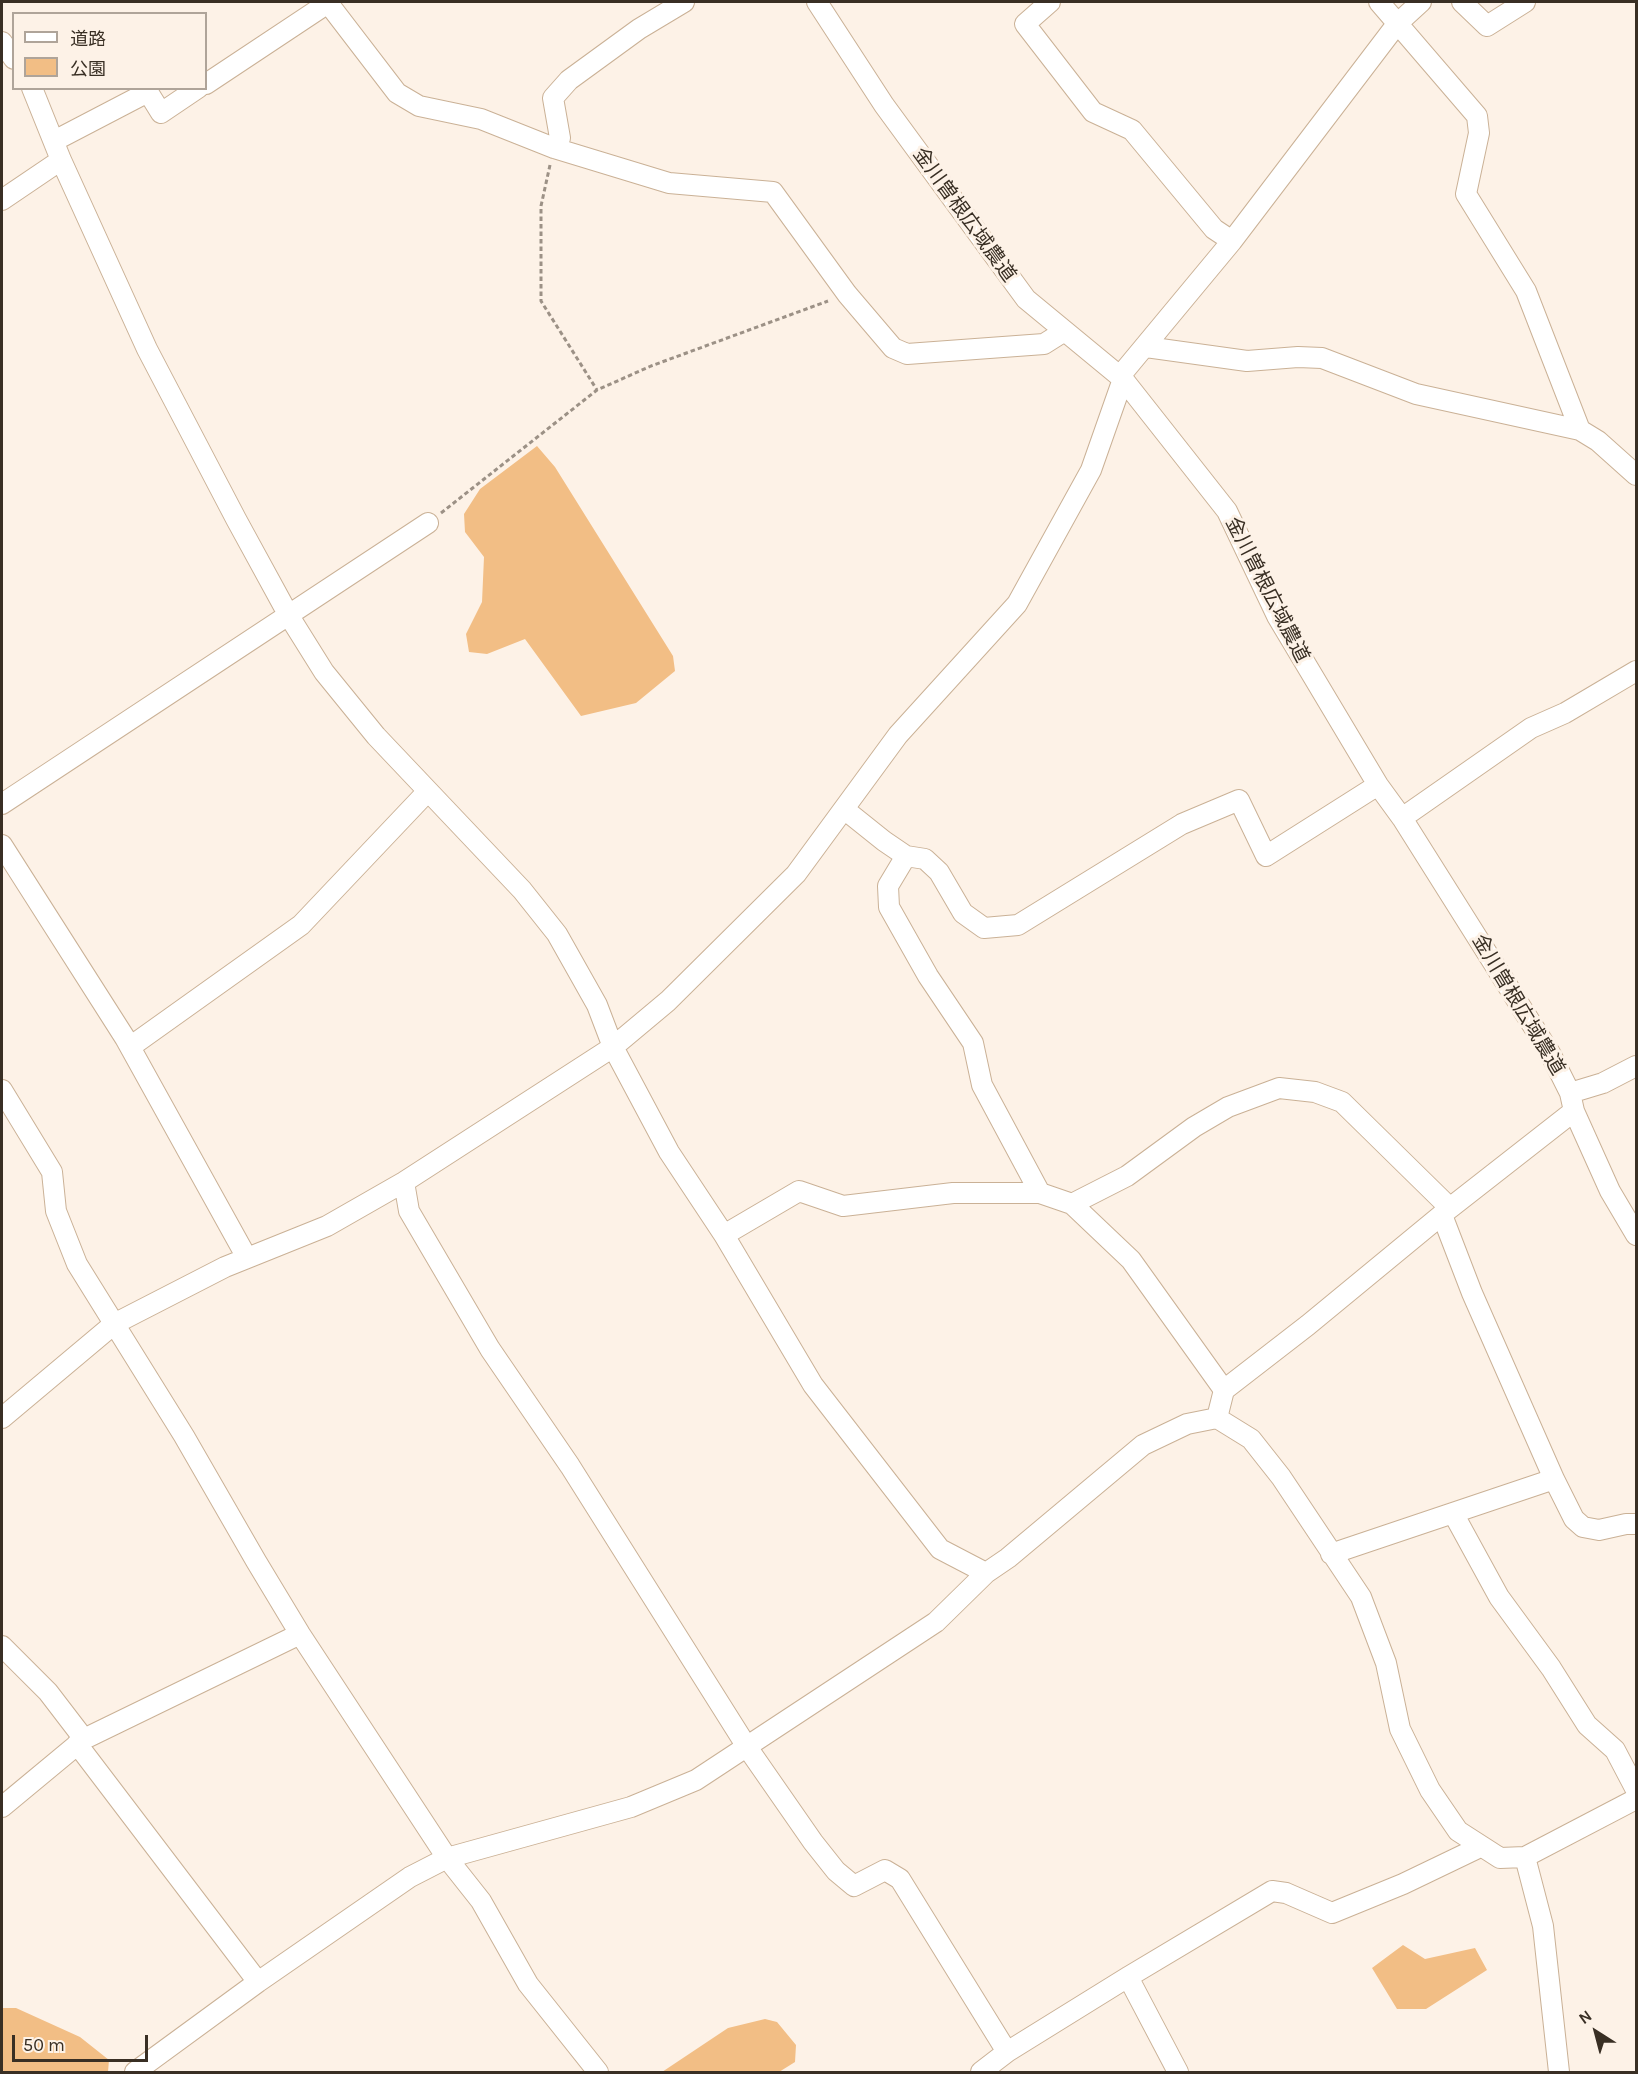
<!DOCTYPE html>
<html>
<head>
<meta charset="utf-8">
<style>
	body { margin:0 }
	#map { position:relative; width:1638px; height:2074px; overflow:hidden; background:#fdf2e7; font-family:Karla,"Noto Sans JP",sans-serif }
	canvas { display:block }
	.frame { position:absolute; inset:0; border:3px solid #392f24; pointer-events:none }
	.legend { position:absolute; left:12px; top:12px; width:195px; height:78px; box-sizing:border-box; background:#fdf2e7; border:2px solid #afa499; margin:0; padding:8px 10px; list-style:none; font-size:18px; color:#392f24 }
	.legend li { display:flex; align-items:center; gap:12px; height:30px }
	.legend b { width:30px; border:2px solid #afa499 }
	.north { position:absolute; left:1566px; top:2002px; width:60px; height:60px; -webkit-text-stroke:4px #fdf2e7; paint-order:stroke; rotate:324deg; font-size:16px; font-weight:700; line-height:24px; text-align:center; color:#392f24 }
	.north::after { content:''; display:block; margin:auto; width:21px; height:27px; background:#392f24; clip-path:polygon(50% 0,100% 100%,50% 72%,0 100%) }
	.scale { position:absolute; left:12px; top:2035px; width:136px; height:27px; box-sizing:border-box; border:3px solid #392f24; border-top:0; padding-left:8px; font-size:18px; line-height:21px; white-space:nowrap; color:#392f24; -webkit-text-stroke:4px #fdf2e7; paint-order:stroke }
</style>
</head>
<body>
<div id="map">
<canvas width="1638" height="2074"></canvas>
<div class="frame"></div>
<ul class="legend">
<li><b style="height:8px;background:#fff"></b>道路</li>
<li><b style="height:16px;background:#f2be85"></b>公園</li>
</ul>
<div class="north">N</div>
<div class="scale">50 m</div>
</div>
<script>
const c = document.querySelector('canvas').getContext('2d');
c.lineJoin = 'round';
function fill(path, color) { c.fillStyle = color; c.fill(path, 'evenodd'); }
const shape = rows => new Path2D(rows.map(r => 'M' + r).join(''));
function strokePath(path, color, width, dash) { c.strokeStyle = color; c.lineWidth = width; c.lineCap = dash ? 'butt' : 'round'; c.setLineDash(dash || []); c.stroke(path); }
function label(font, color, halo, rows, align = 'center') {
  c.font = font + ' Karla,"Noto Sans JP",sans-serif'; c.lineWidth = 6; c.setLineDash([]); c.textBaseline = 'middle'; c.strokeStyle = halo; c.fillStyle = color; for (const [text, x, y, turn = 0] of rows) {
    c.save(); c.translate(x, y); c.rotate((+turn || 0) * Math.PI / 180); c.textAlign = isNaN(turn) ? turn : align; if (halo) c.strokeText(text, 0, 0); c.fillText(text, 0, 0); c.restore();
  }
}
fill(shape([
	[537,446,555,467,673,656,675,671,636,703,581,716,525,639,487,654,469,652,466,634,482,602,484,557,465,532,464,514,480,489],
	[1403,1945,1425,1959,1475,1948,1487,1970,1426,2009,1397,2009,1372,1968],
	[2,2008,16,2008,80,2037,109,2060,108,2072,2,2072],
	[765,2019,777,2022,796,2045,795,2062,779,2072,662,2072,728,2028]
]), '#f2be85');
const minor = shape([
	[817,2,884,105,1026,299,1123,379,1227,511,1277,616,1378,785,1402,818,1550,1053,1570,1093,1574,1111,1610,1191,1636,1235],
	[1050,2,1025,24,1093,112,1132,130,1214,229,1232,241],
	[1379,2,1477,116,1479,133,1466,194,1526,291,1580,430,1598,441,1636,475],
	[1462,2,1487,26,1525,2],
	[2,42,14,59],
	[206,84,328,3,397,93,419,106,481,119,554,148,669,183,773,192,847,294,893,348,907,354,1044,344,1063,332],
	[32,88,61,160,147,349,236,519,289,616,324,672,376,736,522,890,557,934,597,1005,613,1047,669,1152,724,1235,813,1385,940,1549,986,1573],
	[54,141,148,92,161,113,198,88],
	[554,148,560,138,553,98,569,80,639,29,684,2],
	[2,200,61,160],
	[1146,347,1247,361,1298,357,1322,358,1416,394,1580,430],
	[1120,376,1232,241,1397,24,1421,2],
	[2,804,428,523],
	[844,809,884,841,906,856,925,859,939,872,963,913,984,928,1018,925,1182,824,1239,800,1266,856,1378,785],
	[1402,818,1531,728,1565,713,1636,671],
	[2,845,125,1038,247,1258],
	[906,856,888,886,889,907,928,976,973,1043,982,1085,1040,1193],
	[130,1047,301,925,428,791],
	[2,1090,52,1172,56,1211,77,1264,184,1436,256,1561,300,1634,447,1858,481,1901,528,1984,598,2072],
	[1570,1093,1603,1083,1636,1066],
	[404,1182,409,1211,490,1349,570,1466,747,1747,813,1842,836,1871,854,1886,885,1870,900,1879,1007,2052],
	[1072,1204,1127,1176,1194,1127,1228,1107,1279,1088,1315,1092,1342,1102,1450,1208],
	[724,1235,799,1191,843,1206,953,1193,1040,1193,1072,1204,1131,1260,1224,1390],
	[2,1418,114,1324,225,1267,327,1226,404,1182,613,1047,668,1001,796,874,898,735,1017,604,1091,470,1123,379],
	[1217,1418,1224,1390,1308,1325,1450,1208,1574,1111],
	[1554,1479,1574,1519,1583,1527,1599,1530,1626,1524,1636,1524],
	[1453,1513,1499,1597,1551,1668,1587,1725,1615,1750,1636,1790],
	[1331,1554,1554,1479,1472,1293,1442,1215],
	[2,1646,48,1692,84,1739],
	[77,1744,258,1982],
	[2,1807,84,1739,300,1634],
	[1525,1857,1543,1926,1559,2072],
	[1128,1977,1178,2072],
	[135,2072,258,1982,410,1877,447,1858,631,1807,696,1780,936,1622,986,1573,1008,1558,1143,1445,1187,1424,1217,1418,1251,1439,1281,1477,1361,1597,1386,1663,1400,1729,1430,1790,1458,1831,1500,1858,1525,1857,1636,1799],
	[981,2072,1007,2052,1128,1977,1272,1891,1286,1893,1332,1913,1403,1884,1480,1847]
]);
strokePath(minor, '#cab196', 22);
strokePath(shape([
	[550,165,541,206,541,301,597,390],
	[441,513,597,390,651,366,828,301]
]), '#9c9186', 3, [4.5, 3]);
strokePath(minor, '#fff', 20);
label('20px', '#392f24', '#fdf2e7', [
	["金川曽根広域農道",964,215,54],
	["金川曽根広域農道",1267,590,63],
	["金川曽根広域農道",1518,1005,59]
]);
</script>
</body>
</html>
